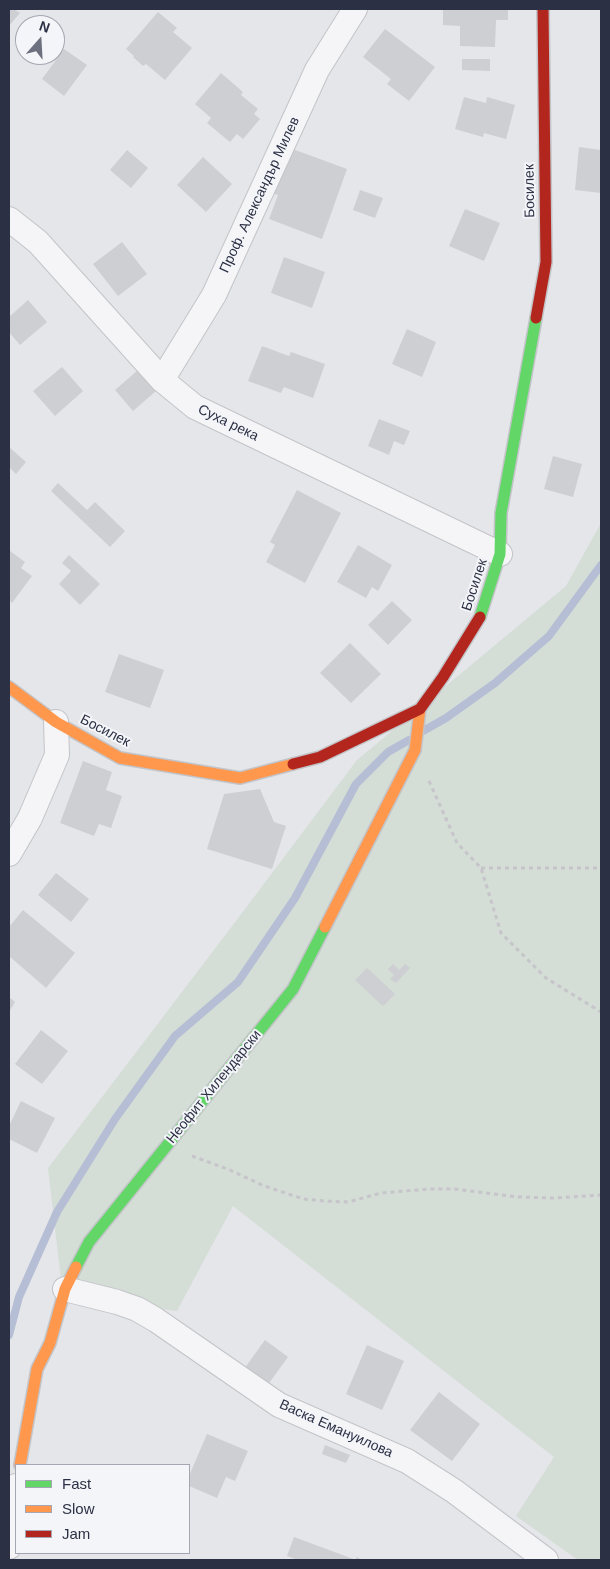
<!DOCTYPE html>
<html>
<head>
<meta charset="utf-8">
<style>
	body { margin:0 }
	#map { position:relative; width:610px; height:1569px; overflow:hidden; background:#e5e6ea; font-family:Arial,sans-serif }
	canvas { display:block }
	.frame { position:absolute; inset:0; border:10px solid #2c3044; pointer-events:none }
	.legend { position:absolute; left:15px; top:1464px; width:175px; height:90px; box-sizing:border-box; background:#f4f5f9; border:1px solid #a4a6b1; margin:0; padding:6px 9px; list-style:none; font-size:15px; color:#2c3044 }
	.legend li { display:flex; align-items:center; gap:10px; height:25px }
	.legend b { width:25px; border:1px solid #a4a6b1 }
	.north { position:absolute; left:15px; top:15px; width:50px; height:50px; box-sizing:border-box; background:#f4f5f9; border:1px solid #a4a6b1; border-radius:50%; rotate:19deg; font-size:14px; font-weight:700; line-height:20px; text-align:center; color:#2c3044 }
	.north::after { content:''; display:block; margin:auto; width:18px; height:22px; background:#6d707e; clip-path:polygon(50% 0,100% 100%,50% 72%,0 100%) }
</style>
</head>
<body>
<div id="map">
<canvas width="610" height="1569"></canvas>
<div class="frame"></div>
<ul class="legend">
<li><b style="height:6px;background:#63d668"></b>Fast</li>
<li><b style="height:6px;background:#ff974d"></b>Slow</li>
<li><b style="height:6px;background:#b3261e"></b>Jam</li>
</ul>
<div class="north">N</div>
</div>
<script>
const c = document.querySelector('canvas').getContext('2d');
c.lineJoin = 'round';
function fill(path, color) { c.fillStyle = color; c.fill(path, 'evenodd'); }
const shape = rows => new Path2D(rows.map(r => 'M' + r).join(''));
function strokePath(path, color, width, dash) { c.strokeStyle = color; c.lineWidth = width; c.lineCap = dash ? 'butt' : 'round'; c.setLineDash(dash || []); c.stroke(path); }
function label(font, color, halo, rows, align = 'center') {
  c.font = font + ' Arial,sans-serif'; c.lineWidth = 4; c.setLineDash([]); c.textBaseline = 'middle'; c.strokeStyle = halo; c.fillStyle = color; for (const [text, x, y, turn = 0] of rows) {
    c.save(); c.translate(x, y); c.rotate((+turn || 0) * Math.PI / 180); c.textAlign = isNaN(turn) ? turn : align; if (halo) c.strokeText(text, 0, 0); c.fillText(text, 0, 0); c.restore();
  }
}
fill(shape([
	[601,523,601,1560,578,1560,516,1516,554,1457,233,1206,177,1311,63,1296,48,1168,239,917,357,760,566,586]
]), '#d4ddd6');
strokePath(shape([
	[423,731,446,718,495,683,549,636,601,565],
	[9,1335,19,1297,57,1212,115,1119,175,1036,238,982,295,898,356,784,388,752,409,740]
]), '#b5bed4', 8);
fill(shape([
	[9,9,14,9,20,13,9,26],
	[443,9,508,9,508,20,496,20,495,47,460,46,460,26,443,25],
	[158,12,177,28,173,32,192,48,165,80,146,64,143,66,133,57,134,56,126,49],
	[385,29,435,67,409,101,387,84,391,79,363,57],
	[64,49,87,65,64,96,42,79],
	[462,59,490,59,490,71,462,70],
	[221,73,243,92,241,95,258,109,254,114,260,119,243,139,237,134,230,142,207,123,211,118,195,104],
	[464,97,486,103,487,97,515,105,506,139,484,133,483,137,455,129],
	[579,147,601,150,601,193,575,190],
	[290,148,347,169,322,239,269,219,278,195,274,194],
	[127,150,148,168,131,188,110,170],
	[203,157,232,184,206,212,177,185],
	[360,190,383,198,375,218,353,210],
	[465,209,500,223,484,261,449,246],
	[122,242,147,274,118,296,93,264],
	[284,257,325,272,312,308,271,293],
	[28,300,47,322,20,345,9,332,9,317],
	[407,329,436,342,422,377,392,364],
	[262,346,289,356,291,352,325,364,313,398,284,387,281,393,248,381],
	[62,367,83,391,55,416,33,391],
	[138,370,156,391,133,411,115,390],
	[379,419,410,431,404,445,394,441,389,455,368,446],
	[9,447,26,462,16,474,9,467],
	[553,456,582,464,573,497,544,489],
	[58,483,87,510,95,502,125,531,110,547,51,491],
	[297,490,341,513,305,583,266,562,275,545,270,542],
	[358,545,392,565,378,591,372,587,366,598,337,582],
	[10,551,25,562,21,568,32,576,12,603,9,600,9,553],
	[69,555,100,584,80,605,59,584,71,571,62,563],
	[392,601,412,620,388,645,368,625],
	[350,643,381,674,351,703,320,673],
	[119,654,164,670,150,708,105,692],
	[83,761,112,772,106,790,122,796,111,828,99,824,94,836,60,823],
	[260,789,274,822,286,826,272,869,207,849,224,794],
	[56,873,89,899,71,922,38,895],
	[23,910,75,953,46,988,9,956,9,927],
	[393,964,399,970,405,964,410,968,396,983,390,979,394,975,388,969],
	[367,968,395,994,383,1006,355,980],
	[9,997,15,1002,9,1012],
	[41,1030,68,1051,42,1084,15,1064],
	[21,1101,55,1118,37,1153,9,1139,9,1126],
	[265,1340,288,1357,267,1386,244,1369],
	[367,1345,404,1361,382,1410,346,1394],
	[439,1392,480,1424,452,1461,410,1430],
	[207,1434,248,1451,235,1481,226,1477,217,1498,189,1486,189,1476],
	[325,1445,350,1455,346,1463,322,1454],
	[294,1537,356,1560,356,1557,364,1560,298,1560,287,1556]
]), '#cecfd2');
const street = shape([
	[9,219,38,242,162,380,195,407,500,554],
	[162,380,214,295,317,70,355,9],
	[9,854,30,818,57,755,56,722],
	[65,1289,117,1302,137,1309,156,1320,279,1405,407,1461,454,1491,546,1560],
	[9,1547,11,1513,16,1486]
]);
const fast = shape([
	[480,617,500,554,501,513,536,318],
	[76,1267,89,1242,293,989,325,927]
]);
const slow = shape([
	[9,687,56,722,120,758,240,778,293,764],
	[325,927,415,750,420,709],
	[20,1465,37,1369,50,1343,65,1289,76,1267]
]);
const jam = shape([
	[536,318,546,262,543,9],
	[293,764,320,757,420,709,443,677,480,617]
]);
strokePath(street, '#c3c4c8', 26);
strokePath(fast, '#c3c4c8', 14);
strokePath(slow, '#c3c4c8', 14);
strokePath(jam, '#c3c4c8', 14);
strokePath(shape([
	[429,781,457,843,481,868,501,933,546,978,601,1012],
	[481,868,601,868],
	[192,1156,230,1170,262,1185,285,1193,304,1199,324,1201,348,1202,381,1193,429,1189,454,1189,518,1197,552,1198,601,1195]
]), '#c5c5ca', 3, [4, 4]);
strokePath(street, '#f5f5f7', 24);
strokePath(fast, '#63d668', 11);
strokePath(slow, '#ff974d', 11);
strokePath(jam, '#b3261e', 11);
label('14px', '#2c3044', '#f4f5f9', [
	["Босилек",530,191,-91],
	["Проф. Александър Милев",260,195,-65],
	["Суха река",228,423,26],
	["Босилек",475,585,-72],
	["Босилек",105,731,27],
	["Неофит Хилендарски",214,1087,-51],
	["Васка Емануилова",336,1429,24]
]);
</script>
</body>
</html>
